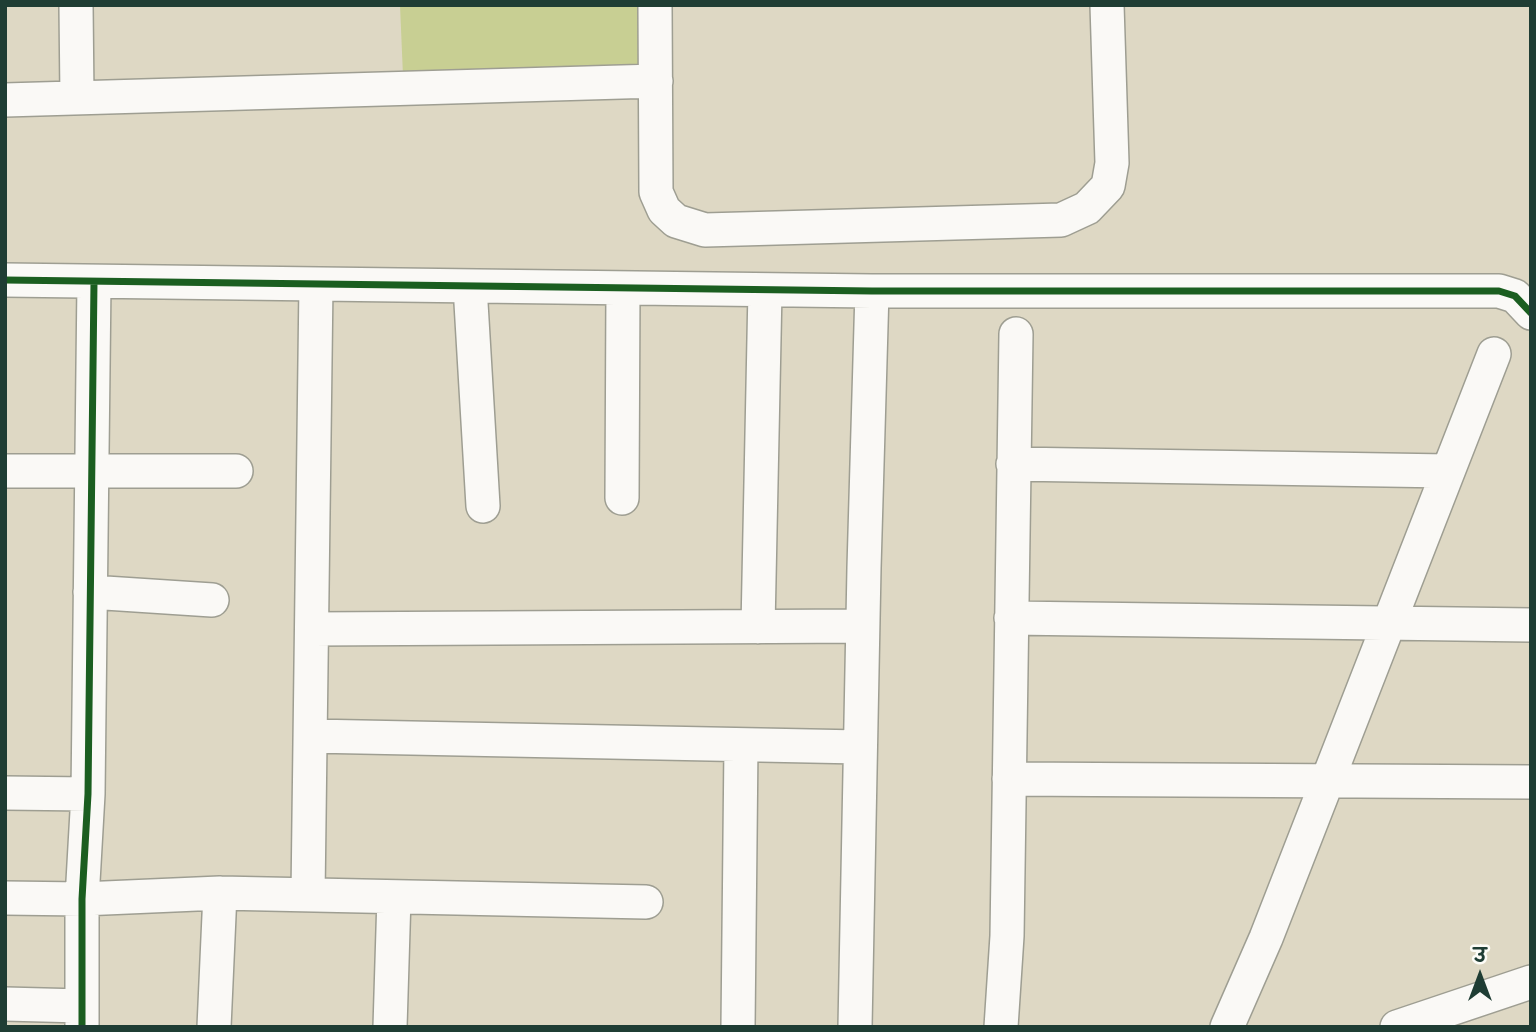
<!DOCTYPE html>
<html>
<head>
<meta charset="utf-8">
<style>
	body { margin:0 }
	#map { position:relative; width:1536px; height:1032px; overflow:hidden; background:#ded8c4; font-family:"Patrick Hand","Playpen Sans Deva",sans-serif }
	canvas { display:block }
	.frame { position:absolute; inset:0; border:7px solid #1f3d34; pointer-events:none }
	.north { position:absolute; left:1445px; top:941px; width:70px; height:70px; -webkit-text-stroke:5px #fdfcf7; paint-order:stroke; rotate:0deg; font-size:19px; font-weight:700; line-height:28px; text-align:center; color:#1f3d34 }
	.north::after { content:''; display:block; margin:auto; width:24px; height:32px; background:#1f3d34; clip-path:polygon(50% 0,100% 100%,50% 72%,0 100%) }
</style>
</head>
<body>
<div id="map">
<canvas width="1536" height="1032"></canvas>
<div class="frame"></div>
<div class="north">उ</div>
</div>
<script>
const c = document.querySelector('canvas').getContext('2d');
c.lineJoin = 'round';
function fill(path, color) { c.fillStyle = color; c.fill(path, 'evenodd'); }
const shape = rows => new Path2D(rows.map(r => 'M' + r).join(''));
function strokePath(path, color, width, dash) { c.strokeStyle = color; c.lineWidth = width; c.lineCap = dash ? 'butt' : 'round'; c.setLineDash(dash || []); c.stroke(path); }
fill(shape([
	[400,5,642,5,645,66,403,76]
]), '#c8cf93');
const minor = shape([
	[76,5,77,98],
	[655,5,656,192,664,210,676,221,705,230,1061,220,1087,208,1108,186,1112,163,1107,5],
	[5,100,656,81],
	[5,280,872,291,1499,291,1515,296,1531,313],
	[470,286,483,506],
	[1013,464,1448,471],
	[5,471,236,471],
	[622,498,623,288],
	[90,592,212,600],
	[1011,618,1531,625],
	[758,627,765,290],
	[312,629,862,626],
	[311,736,860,747],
	[1009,779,1531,782],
	[5,793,88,794],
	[308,895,316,284],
	[5,898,82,899,220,893,646,902],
	[5,1004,82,1006],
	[82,1027,82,899,88,794,94,282],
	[214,1027,220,893],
	[390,1027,394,897],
	[738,1027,741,745],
	[855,1027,864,568,872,291],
	[1001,1027,1007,936,1016,334],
	[1227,1027,1266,938,1494,354],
	[1397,1027,1531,982]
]);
strokePath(minor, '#9e9e92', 36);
strokePath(minor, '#faf9f6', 33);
strokePath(shape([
	[5,280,872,291,1499,291,1515,296,1531,313],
	[82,1027,82,899,88,794,94,282]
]), '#1b5e20', 7);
</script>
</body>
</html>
